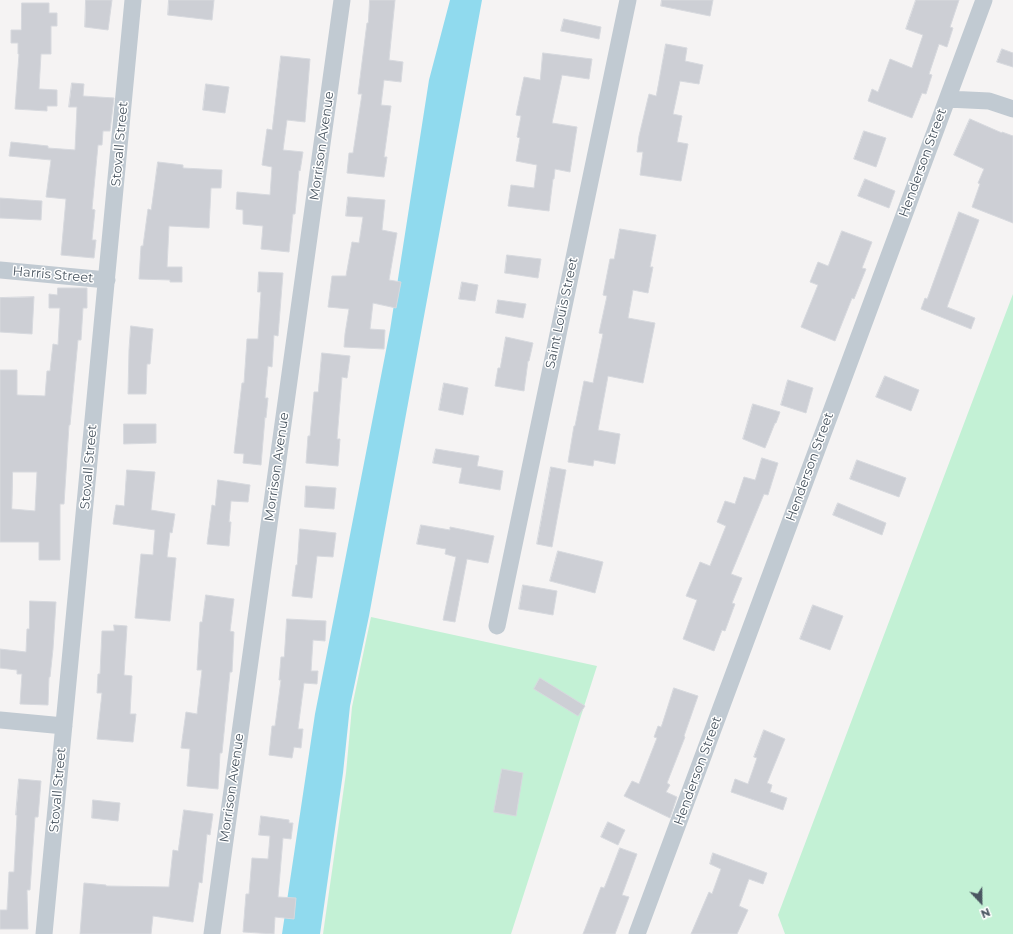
<!DOCTYPE html>
<html>
<head>
<meta charset="utf-8">
<style>
  body { margin:0 }
  #map { position:relative; width:1013px; height:934px; overflow:hidden; background:#f5f3f3; font-family:Montserrat,sans-serif }
  canvas { display:block }
  .north { position:absolute; left:961px; top:882px; width:40px; height:40px; -webkit-text-stroke:3px #fff; paint-order:stroke; rotate:158deg; font-size:11px; font-weight:700; line-height:16px; text-align:center; color:#4a5661 }
  .north::after { content:''; display:block; margin:auto; width:14px; height:18px; background:#4a5661; clip-path:polygon(50% 0,100% 100%,50% 72%,0 100%) }
</style>
</head>
<body>
<div id="map">
<canvas width="1013" height="934"></canvas>
<div class="north">N</div>
</div>
<script>
const ctx = document.querySelector('canvas').getContext('2d');
ctx.lineJoin = 'round';
function fillPath(path, color) {
  ctx.fillStyle = color;
  ctx.fill(path, 'evenodd');
}
function stroke(path, color, width, dash) {
  ctx.strokeStyle = color;
  ctx.lineWidth = width;
  ctx.lineCap = dash ? 'butt' : 'round';
  ctx.setLineDash(dash || []);
  ctx.stroke(path);
}
function write(font, color, halo, rows, align = 'center') {
  ctx.font = font + ' Montserrat,sans-serif';
  ctx.lineWidth = 3;
  ctx.setLineDash([]);
  ctx.textBaseline = 'middle';
  ctx.strokeStyle = halo;
  ctx.fillStyle = color;
  for (const [text, x, y, turn = 0] of rows) {
    ctx.save();
    ctx.translate(x, y);
    ctx.rotate((+turn || 0) * Math.PI / 180);
    ctx.textAlign = isNaN(turn) ? turn : align;
    if (halo) ctx.strokeText(text, 0, 0);
    ctx.fillText(text, 0, 0);
    ctx.restore();
  }
}
fillPath(new Path2D(`
  M1013 294V934H785L778 915Z
  M371 617 597 666 511 934H323L346 773 352 707Z`), '#c3f1d5');
fillPath(new Path2D(`
  M450 0H482L369 616 350 706 343 773 320 934H282L315 714 390 330 429 80Z`), '#90daee');
const building = new Path2D(`
  M86 0H112L108 30 85 27Z
  M169 0H214L212 20 168 15Z
  M370 0H395L389 60 403 62 401 82 384 80 381 105 391 106 384 157H387L384 177 347 173 349 153H353L362 94H358L367 23H368Z
  M662 0H713L710 16 661 6Z
  M916 0H959L950 27 953 28 947 47 939 44 929 74 932 75 926 94 922 93 912 118 868 101 872 89 878 92 890 59 912 68 923 35 906 29Z
  M22 3H49V13H57V26H51V54H41L39 89 57 90V106H47V111L15 109 19 54H18V43H11V30H21Z
  M564 19 601 27 599 39 561 31Z
  M666 44 687 48 685 61 703 65 699 84 680 81 673 114 682 116 677 142 688 144 681 181 640 175 643 152H637L639 136 649 94 656 96Z
  M1002 49 1013 53V67L997 62Z
  M543 53 592 59 589 79 562 75 552 123 577 127 570 172 555 169 554 179H553L549 211 508 206 511 185 534 188 537 165 516 161 520 138 517 137 521 116 516 115 524 77 540 80Z
  M281 56 310 59 305 122 287 120 283 150 303 152 300 171 299 170 295 214H293L289 252 261 249 263 226 243 224V210L236 209 237 192 270 195 272 167 262 165 267 129 272 130Z
  M72 83 84 84 83 96 114 98 110 131H103L102 145H98L92 209 95 210 92 240H96L94 258 61 255 66 199 46 197 51 160 9 156 11 142 48 146V148L75 150 77 107H69Z
  M206 84 229 87 225 113 203 110Z
  M970 119 1002 133V132L1013 136V223L972 207 980 184 978 183 984 169 954 155Z
  M864 131 886 138 876 167 854 159Z
  M158 162 183 165V168L222 170 221 188H211L209 228 169 226 167 267H182V282H170V280L139 279 141 246H143L148 209 151 210Z
  M865 179 895 191 889 208 858 196Z
  M348 197 385 200 382 230 397 233 389 280 401 282 396 308 373 303 370 329 385 330 384 349 344 347 345 334 349 309 328 307 332 276H346L352 242 359 243 363 217 346 216Z
  M0 198 42 201 41 220 0 218Z
  M959 212 979 220 947 307 975 318 971 329 921 309 925 298 927 299Z
  M620 229 656 235 650 267H653L648 293 633 290 628 318 655 323 643 383 608 376 598 430 620 434 615 464 594 460 593 466 568 462 574 426H575L584 381 593 383 603 334 599 333 607 296 603 295 610 259H614Z
  M842 231 872 242 862 268 866 269 854 299 852 298 835 341 801 327 818 285 810 282 818 262 828 266Z
  M507 255 541 259 538 278 505 273Z
  M259 272 283 273 278 336 274 335 272 367 268 366 265 398H268L266 418 265 417 261 465 243 463 244 454 234 453 242 383H244L247 339H258L261 292H258Z
  M462 282 478 285 475 301 459 299Z
  M58 288H87V308H83L81 340H78L70 425H69L64 504H60V560H39V542H0V370H17V395L45 396 47 371H50L53 344 58 345 60 308H49V294L57 295ZM13 472H37L35 511 12 509Z
  M34 297 32 334 0 332V298Z
  M498 300 526 304 523 318 496 313Z
  M131 326 153 329 150 364H147L146 394H128L129 350Z
  M506 337 533 343 529 361H528L524 391 495 386 498 368H500Z
  M322 353 350 356 347 378 342 377 337 439H340L338 466 306 463 308 436H310L314 392H318Z
  M885 376 919 390 911 411 876 397Z
  M788 380 813 388 806 413 781 405Z
  M444 383 468 388 463 415 439 410Z
  M753 404 780 412 776 423H775L765 448 743 439Z
  M124 424H156V443L124 444Z
  M436 449 479 456 477 466 503 471 500 490 459 483 462 468 433 463Z
  M762 458 778 463 768 495 764 494 731 574 742 578 732 603 735 604 725 631 722 630 714 651 683 639 697 600 686 596 700 562 710 566 726 526 717 522 725 501 735 504 744 477 755 480Z
  M857 460 906 478 899 497 850 479Z
  M551 467 566 470 552 547 537 544Z
  M127 470 155 472 151 510 175 514 172 533 170 532 167 557 176 558 170 621 135 618 141 554 153 555 155 530 113 524 116 505 124 506Z
  M218 480 250 485 248 502 231 501 229 522H231L229 546 207 544 212 505 215 506Z
  M306 486 336 488 334 509 305 507Z
  M838 503 886 523 882 535 833 515Z
  M421 525 450 530V527L494 536 488 563 467 559 455 622 443 620 456 557 445 554 446 549 417 544Z
  M300 529 336 533 333 557 317 556 312 598 292 596 296 565H297Z
  M558 551 603 562 595 593 550 581Z
  M523 585 557 591 553 615 519 609Z
  M206 595 234 599 230 631 234 632 232 672H230L222 753H220L218 789 187 786 190 749 181 748 186 712 197 714 202 670H197L200 622H202Z
  M30 601 56 602 53 649 50 677H49L48 705 20 704 22 674H17V670L0 668V649L26 652 27 629H29Z
  M813 605 843 616 830 650 800 639Z
  M287 619 326 621 325 641 313 640 311 671H318L317 684 304 683 298 729H303L301 748 294 747 292 758 269 755 272 726H275L281 680H279L281 657H284Z
  M114 625 127 626 124 675 132 676 130 714H136L133 742 97 739 102 693H97L98 674H100L102 631H114Z
  M540 678 585 706 578 716 534 689Z
  M674 688 698 696 684 736 685 737 667 783 670 785 666 792 677 797 670 818 624 796 632 781 639 784 657 738 654 737 658 726 661 727Z
  M764 730 785 739 767 783 772 785 770 792 787 798 783 810 731 792 735 779 748 784 757 758 754 757Z
  M502 769 523 773 516 816 494 812Z
  M19 779 41 781 38 817H35L30 890H27L28 929H0V910H7L9 872H14L17 815H16Z
  M93 800 120 803 118 821 92 818Z
  M184 810 213 814 210 835 207 834 202 883 199 882 193 922 153 916 151 934H80L84 883 106 885V886L169 887 173 850 178 851Z
  M261 816 289 820V823H293L291 839 283 838 278 897 296 898 294 919 275 917 274 934 243 932 246 894H249L252 858 268 859 270 836 259 835Z
  M608 822 625 830 618 845 601 837Z
  M620 848 637 854 622 895 629 897 615 934H583L601 887 604 888Z
  M713 853 767 873 763 884 749 879 739 906 748 910 737 934H691L709 892 712 894 721 869 710 864Z`);
fillPath(building, '#cdcfd5');
stroke(building, '#d7d9de', 1);
stroke(new Path2D(`
  M947 99 989 101 1013 109
  M0 270 107 280
  M497 626 628 0
  M0 720 64 726
  M44 934 133 0
  M212 934 342 0
  M637 934 984 0`), '#c1cad2', 17);
write('13px', '#4a5661', '#fff', [
  ["Stovall Street",120,144,-85],
  ["Morrison Avenue",322,146,-82],
  ["Henderson Street",923,163,-70],
  ["Harris Street",53,275,5],
  ["Saint Louis Street",562,313,-78],
  ["Stovall Street",89,467,-85],
  ["Morrison Avenue",277,467,-82],
  ["Henderson Street",810,467,-70],
  ["Henderson Street",698,771,-70],
  ["Morrison Avenue",232,788,-82],
  ["Stovall Street",58,790,-85]
]);
</script>
</body>
</html>
